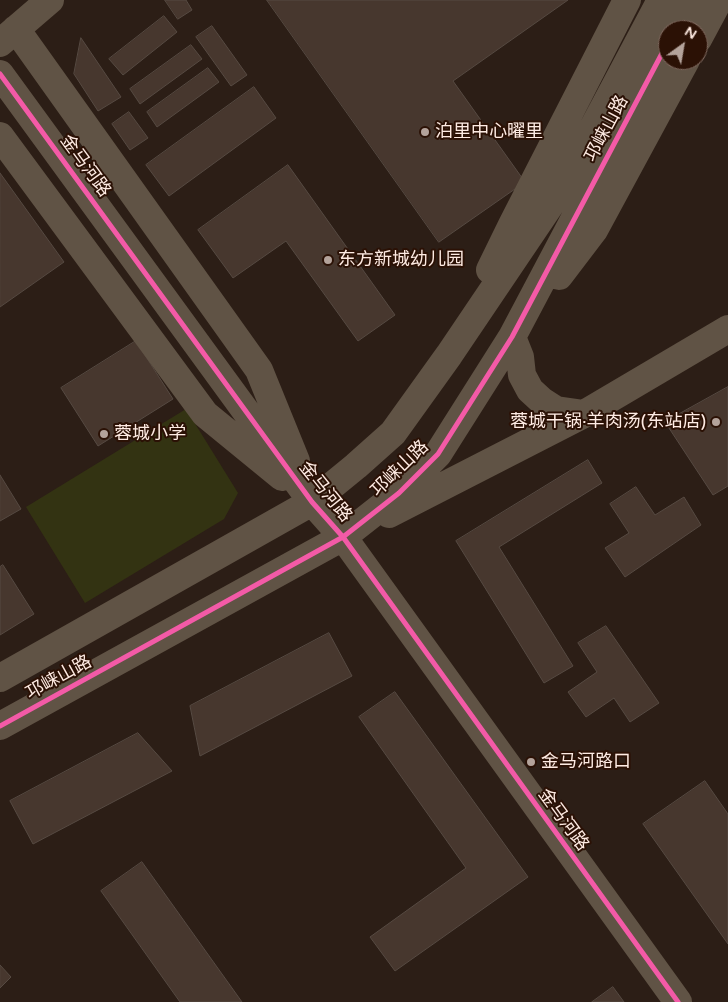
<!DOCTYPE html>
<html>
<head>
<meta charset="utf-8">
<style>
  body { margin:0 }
  #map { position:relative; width:728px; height:1002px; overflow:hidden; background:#2c1e16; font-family:"Varela Round",sans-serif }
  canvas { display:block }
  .north { position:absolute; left:658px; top:20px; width:50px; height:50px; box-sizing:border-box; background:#2b1105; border:1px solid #7f685e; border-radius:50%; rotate:32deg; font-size:14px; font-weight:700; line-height:20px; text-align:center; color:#feebe3 }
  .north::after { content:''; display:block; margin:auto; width:18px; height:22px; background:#b4a39b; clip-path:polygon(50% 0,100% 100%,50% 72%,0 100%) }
</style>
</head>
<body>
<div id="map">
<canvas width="728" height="1002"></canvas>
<div class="north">N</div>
</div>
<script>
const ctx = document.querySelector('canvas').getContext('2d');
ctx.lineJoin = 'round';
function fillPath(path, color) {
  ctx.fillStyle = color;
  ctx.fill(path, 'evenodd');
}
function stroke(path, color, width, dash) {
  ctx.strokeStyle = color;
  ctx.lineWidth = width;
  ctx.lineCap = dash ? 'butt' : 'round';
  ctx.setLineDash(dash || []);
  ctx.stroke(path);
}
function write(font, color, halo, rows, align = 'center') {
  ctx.font = font + ' "Varela Round","Noto Sans SC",sans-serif';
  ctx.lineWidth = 4;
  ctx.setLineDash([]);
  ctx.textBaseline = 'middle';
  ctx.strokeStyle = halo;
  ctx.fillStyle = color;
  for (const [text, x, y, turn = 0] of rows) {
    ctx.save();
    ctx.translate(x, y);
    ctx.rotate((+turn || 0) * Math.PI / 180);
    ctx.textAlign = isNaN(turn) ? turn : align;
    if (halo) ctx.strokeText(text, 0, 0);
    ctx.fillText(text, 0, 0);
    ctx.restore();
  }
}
fillPath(new Path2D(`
  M186 409 238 493 224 519 85 603 26 507Z`), '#333312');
const building = new Path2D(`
  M165 0H186L192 10 178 19Z
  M267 0H568L453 81 525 182 439 242Z
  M164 16 177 32 123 75 109 59Z
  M212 26 247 75 231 86 196 37Z
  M81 38 121 97 98 111 74 74Z
  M191 45 202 59 140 104 130 89Z
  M208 68 219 82 157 127 147 112Z
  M254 87 276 118 169 196 146 165Z
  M129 112 148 138 130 150 112 124Z
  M288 165 395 315 358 341 286 241 233 278 198 230Z
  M0 173 64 262 0 307Z
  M136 341 173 399 98 446 61 388Z
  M728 387V486L713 495 665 422Z
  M588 460 602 483 499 547 573 666 544 683 456 541Z
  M0 475 21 509 0 521Z
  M636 487 655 515 684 497 701 525 625 577 605 548 629 533 610 504Z
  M3 565 34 614 0 635V567Z
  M606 626 659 703 630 722 614 698 586 717 568 692 597 672 578 643Z
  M329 633 352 676 200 756 190 706Z
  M395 692 528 877 395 971 370 937 466 868 359 717Z
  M138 733 172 771 33 844 10 801Z
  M705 781 728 814V944L643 824Z
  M142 862 242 1002H180L101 891Z
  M0 965 11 977 0 988Z
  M613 987 624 1002H592Z`);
fillPath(building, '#47372e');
stroke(building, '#564a42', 1);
stroke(new Path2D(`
  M16 29 259 370 296 461
  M674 30 690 0
  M698 39 719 0
  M0 43 50 0
  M0 74 312 502 343 537 678 1002
  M0 136 205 414 282 477
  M490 270 512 225 627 0
  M559 276 594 230 686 60
  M512 337 520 357 522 375 530 390 542 401 556 410 584 414
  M389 514 584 414 728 329
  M0 678 312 502 356 466 393 433 449 355 559 192 661 0
  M0 726 343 537 399 493 438 454 512 337 668 42`), '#605345', 28);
stroke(new Path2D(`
  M0 74 312 502 343 537 678 1002
  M0 726 343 537 399 493 438 454 512 337 668 42`), '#f35aa7', 5);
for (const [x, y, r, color] of [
  [425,132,5,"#b4a39b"],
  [328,260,5,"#b4a39b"],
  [716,422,5,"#b4a39b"],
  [104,434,5,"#b4a39b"],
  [531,762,5,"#b4a39b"]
]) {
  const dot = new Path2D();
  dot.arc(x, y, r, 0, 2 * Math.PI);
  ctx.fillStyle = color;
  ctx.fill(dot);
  stroke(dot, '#2b1105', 2);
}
write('18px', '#feebe3', '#2b1105', [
  ["邛崃山路",607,129,-62],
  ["金马河路",85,166,54],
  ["邛崃山路",400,469,-44],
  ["金马河路",325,492,51],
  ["邛崃山路",59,678,-29],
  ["金马河路",563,820,54]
]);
write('18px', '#feebe3', '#2b1105', [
  ["泊里中心曜里",435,132],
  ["东方新城幼儿园",338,260],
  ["蓉城干锅·羊肉汤(东站店)",706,422,"right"],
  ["蓉城小学",114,434],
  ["金马河路口",541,762]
], 'left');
</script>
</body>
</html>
